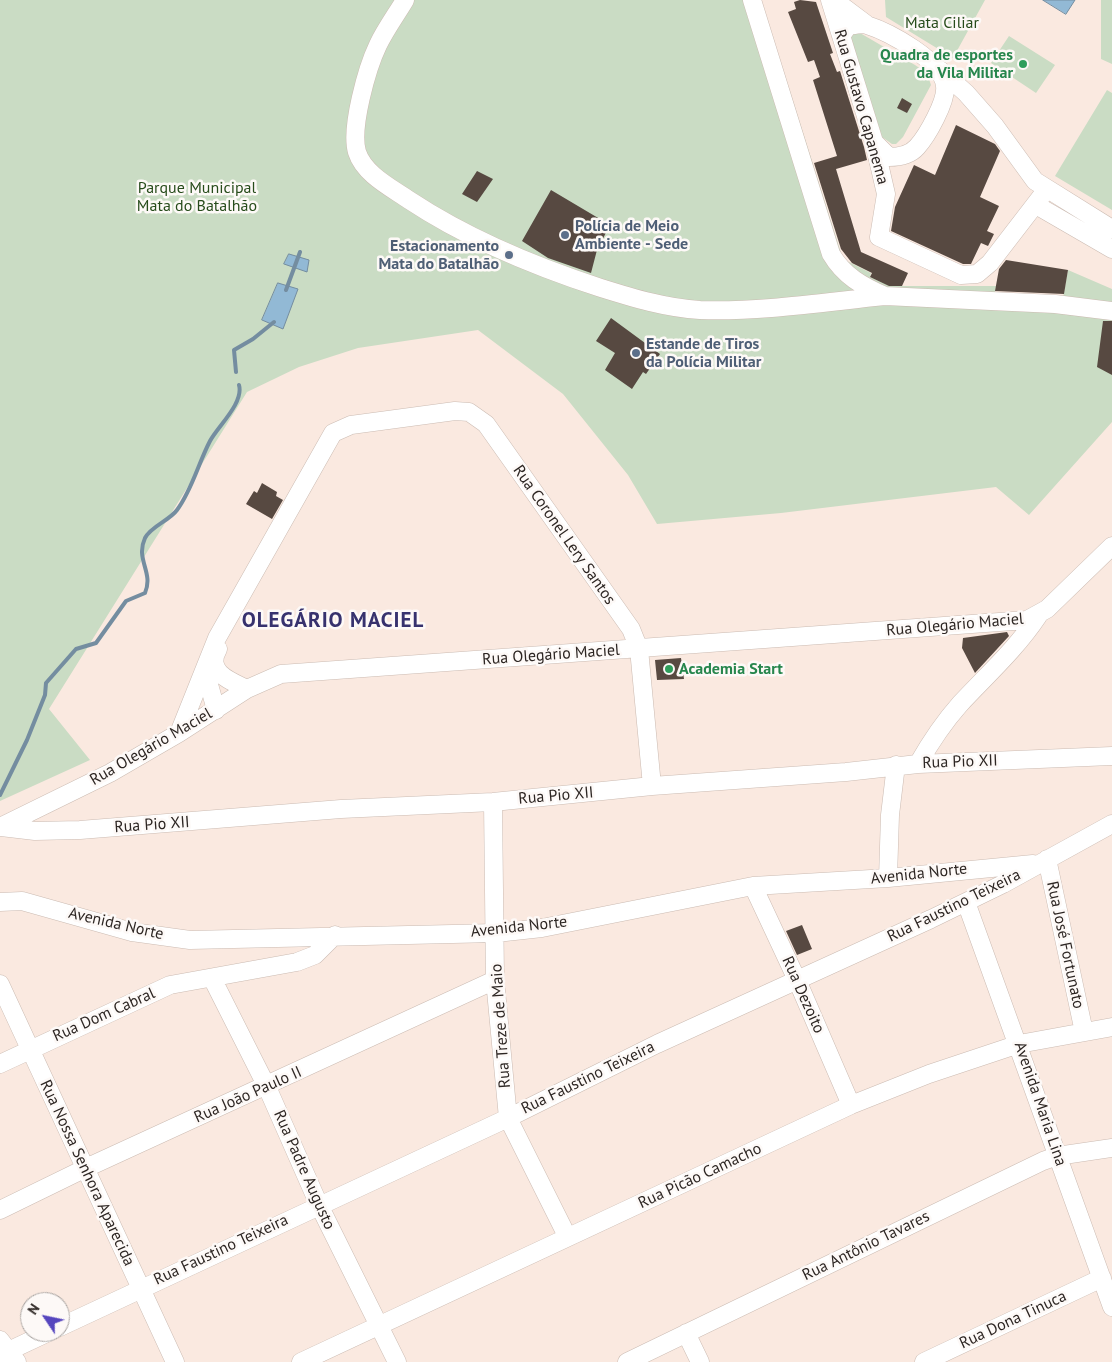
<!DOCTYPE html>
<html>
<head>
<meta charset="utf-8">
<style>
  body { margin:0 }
  #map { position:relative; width:1112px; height:1362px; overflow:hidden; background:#fae9e0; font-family:"PT Sans",sans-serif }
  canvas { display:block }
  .north { position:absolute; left:20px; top:1292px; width:50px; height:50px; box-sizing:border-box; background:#fdf9f7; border:1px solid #aaa5a2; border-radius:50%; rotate:304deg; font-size:14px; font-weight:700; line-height:20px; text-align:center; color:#2d2623 }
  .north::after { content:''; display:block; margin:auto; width:18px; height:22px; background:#5646be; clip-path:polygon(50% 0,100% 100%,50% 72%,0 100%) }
</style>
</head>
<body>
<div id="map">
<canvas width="1112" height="1362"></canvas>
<div class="north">N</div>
</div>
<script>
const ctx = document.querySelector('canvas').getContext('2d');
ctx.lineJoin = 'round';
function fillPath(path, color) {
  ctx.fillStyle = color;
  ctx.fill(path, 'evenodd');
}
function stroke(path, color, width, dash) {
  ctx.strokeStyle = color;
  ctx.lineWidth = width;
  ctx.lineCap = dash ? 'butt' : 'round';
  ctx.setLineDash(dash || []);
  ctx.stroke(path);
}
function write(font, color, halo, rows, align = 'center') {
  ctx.font = font + ' "PT Sans",sans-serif';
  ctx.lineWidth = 5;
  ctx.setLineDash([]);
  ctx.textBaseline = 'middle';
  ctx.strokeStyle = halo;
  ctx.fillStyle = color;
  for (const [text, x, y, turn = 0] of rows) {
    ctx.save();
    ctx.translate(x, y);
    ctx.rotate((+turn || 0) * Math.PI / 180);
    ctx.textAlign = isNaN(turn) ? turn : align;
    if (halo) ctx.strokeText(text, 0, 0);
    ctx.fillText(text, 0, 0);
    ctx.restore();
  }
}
fillPath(new Path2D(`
  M0 0H761L843 259 871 273 870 277 890 286H996L995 293 1062 303 1068 270 1112 289V422L1029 515 996 487 781 513 657 524 628 475 563 394 478 330 358 348 299 367 247 392 49 709 90 760 0 801Z
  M885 0H985L953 58 886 17Z
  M1101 0H1112V64L1101 59Z
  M852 32 860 33 915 65C925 71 928 75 931 85L903 137 896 144H892L882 137 850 36Z
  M1009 36 1055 65 1036 93 991 63Z
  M1107 90 1112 93V210L1055 176Z`), '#cadcc4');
const water = new Path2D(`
  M1043 0H1075L1066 14Z
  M289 254 309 260 307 272 284 264Z
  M278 283 298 289 283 329 262 320Z`);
fillPath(water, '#92b9d5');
stroke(water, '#748da0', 1);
stroke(new Path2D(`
  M286 290 300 252
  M236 372 234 350 253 339 274 322
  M0 795 27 740 45 695 46 683 76 649 96 643 126 601 145 593C154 572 135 560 145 538 151 526 169 521 177 510 192 490 198 464 210 441 218 426 244 403 239 385`), '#748da0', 4);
fillPath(new Path2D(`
  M800 0 816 2 833 53 830 54 837 72 840 71 864 147 867 160 836 169 861 252 908 273 902 286H889L870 277 872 273 852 263 841 249 814 163 837 156 813 80 820 77 814 60 808 62 788 12 796 9 794 2Z
  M902 98 912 104 907 113 897 108Z
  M956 125 995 144 1000 151 980 197 999 206 987 231 994 234 988 246 981 243 971 264H963L891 231 895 207 914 165 935 175Z
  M477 171 493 179 477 202 462 194Z
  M551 190 610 225 597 250 591 273 548 258 522 241Z
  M1006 260 1068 270 1064 294 995 291 999 269Z
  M611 318 660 354 646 374 643 372 632 389 605 370 615 353 596 341Z
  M1103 321H1112V375L1097 367Z
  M262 483 277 492 276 496 283 500 272 519 246 504 254 491 257 493Z
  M1007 632 1009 636 975 673 962 648 963 638Z
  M681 658 684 679 657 680 655 660Z
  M802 925 812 949 797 955 786 931Z`), '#574941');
const minor = new Path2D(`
  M405 0C396 15 385 30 378 45 367 68 350 128 357 152 364 174 390 187 409 200 468 239 533 266 601 288 633 298 666 308 700 310 762 312 825 302 885 296
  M752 0 831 254C844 276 862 286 885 296L1055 304 1112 311
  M830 0 874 142 886 194 879 237 961 275 977 274 990 263 1047 189
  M834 0 866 24
  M841 36 848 26C854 25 862 23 867 25 889 32 943 61 945 86 947 101 927 136 917 147 910 155 899 157 889 157L874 142
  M940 70 966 93 995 126 1035 181 1112 229
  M1036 205 1112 249
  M218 649C205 672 230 681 247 689
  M207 665 208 681 216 710
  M179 733 217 638 333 433 351 425 455 411 469 412 486 424 631 629 639 649 652 786
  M918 764C930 743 944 722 960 704 987 675 1016 649 1038 616
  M493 802 495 980 508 1118 567 1236
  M0 827 110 773 179 733 247 689 281 674 1027 620 1047 609 1112 546
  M0 827 35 831 80 830 341 809 493 802 652 786 846 772 918 764 1112 756
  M1047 859 1084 1032
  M888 878 890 815 896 765
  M753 886 797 980 851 1105
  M0 902 22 901 132 932 190 940 496 933 542 928 753 886 888 878 1033 864
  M966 902 1112 1307
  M212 978 267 1087 319 1205 397 1362
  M0 984 175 1362
  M0 1064 170 985 297 962 315 955 335 935
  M0 1210 86 1168 495 980
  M60 1327 508 1118 657 1044 931 919 1003 884 1112 824
  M686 1333 700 1362
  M0 1340 17 1362
  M0 1355 49 1332
  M301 1362 851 1105 929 1074 1019 1044 1112 1027
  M627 1362 1043 1161 1057 1156 1112 1148
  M924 1362 1102 1278`);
stroke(minor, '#cbbbb2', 19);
stroke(minor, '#fff', 18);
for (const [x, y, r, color] of [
  [1023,64,5,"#2e9e5b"],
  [565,235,5,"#5c6f8a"],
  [509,255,5,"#5c6f8a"],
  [636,353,5,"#5c6f8a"],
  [669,669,5,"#2e9e5b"]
]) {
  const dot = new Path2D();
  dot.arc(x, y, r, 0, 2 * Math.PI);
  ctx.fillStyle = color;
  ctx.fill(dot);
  stroke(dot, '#fdf9f7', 2);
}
write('16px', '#274c1b', '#fdf9f7', [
  ["Mata Ciliar",942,23],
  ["Parque Municipal",197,188],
  ["Mata do Batalhão",197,206]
]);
write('bold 16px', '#27864d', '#fdf9f7', [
  ["Quadra de esportes",1013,55],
  ["da Vila Militar",1013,73],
  ["Academia Start",679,669,"left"]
], 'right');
write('16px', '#2d2623', '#fdf9f7', [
  ["Rua Gustavo Capanema",861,107,74],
  ["Rua Coronel Lery Santos",564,535,55],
  ["Rua Olegário Maciel",955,625,-5],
  ["Rua Olegário Maciel",551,655,-4],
  ["Rua Olegário Maciel",151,747,-30],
  ["Rua Pio XII",960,762,-2],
  ["Rua Pio XII",556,796,-5],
  ["Rua Pio XII",152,825,-4],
  ["Avenida Norte",919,874,-6],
  ["Rua Faustino Teixeira",954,906,-26],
  ["Avenida Norte",116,924,13],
  ["Avenida Norte",519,927,-6],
  ["Rua José Fortunato",1065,945,78],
  ["Rua Dezoito",803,995,66],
  ["Rua Dom Cabral",104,1015,-24],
  ["Rua Treze de Maio",501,1026,-94],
  ["Rua Faustino Teixeira",588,1078,-26],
  ["Rua João Paulo II",248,1095,-24],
  ["Avenida Maria Lina",1040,1104,71],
  ["Rua Padre Augusto",304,1170,66],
  ["Rua Nossa Senhora Aparecida",87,1173,65],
  ["Rua Picão Camacho",700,1176,-25],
  ["Rua Antônio Tavares",866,1246,-26],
  ["Rua Faustino Teixeira",221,1250,-25],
  ["Rua Dona Tinuca",1013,1320,-25]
]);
write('bold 16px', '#4e5e75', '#fdf9f7', [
  ["Polícia de Meio",575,226],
  ["Ambiente - Sede",575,244],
  ["Estacionamento",499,246,"right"],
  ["Mata do Batalhão",499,264,"right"],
  ["Estande de Tiros",646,344],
  ["da Polícia Militar",646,362]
], 'left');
ctx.letterSpacing = '1px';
write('bold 21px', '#37326e', '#fdf9f7', [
  ["OLEGÁRIO MACIEL",333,621]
]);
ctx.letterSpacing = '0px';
</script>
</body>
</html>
